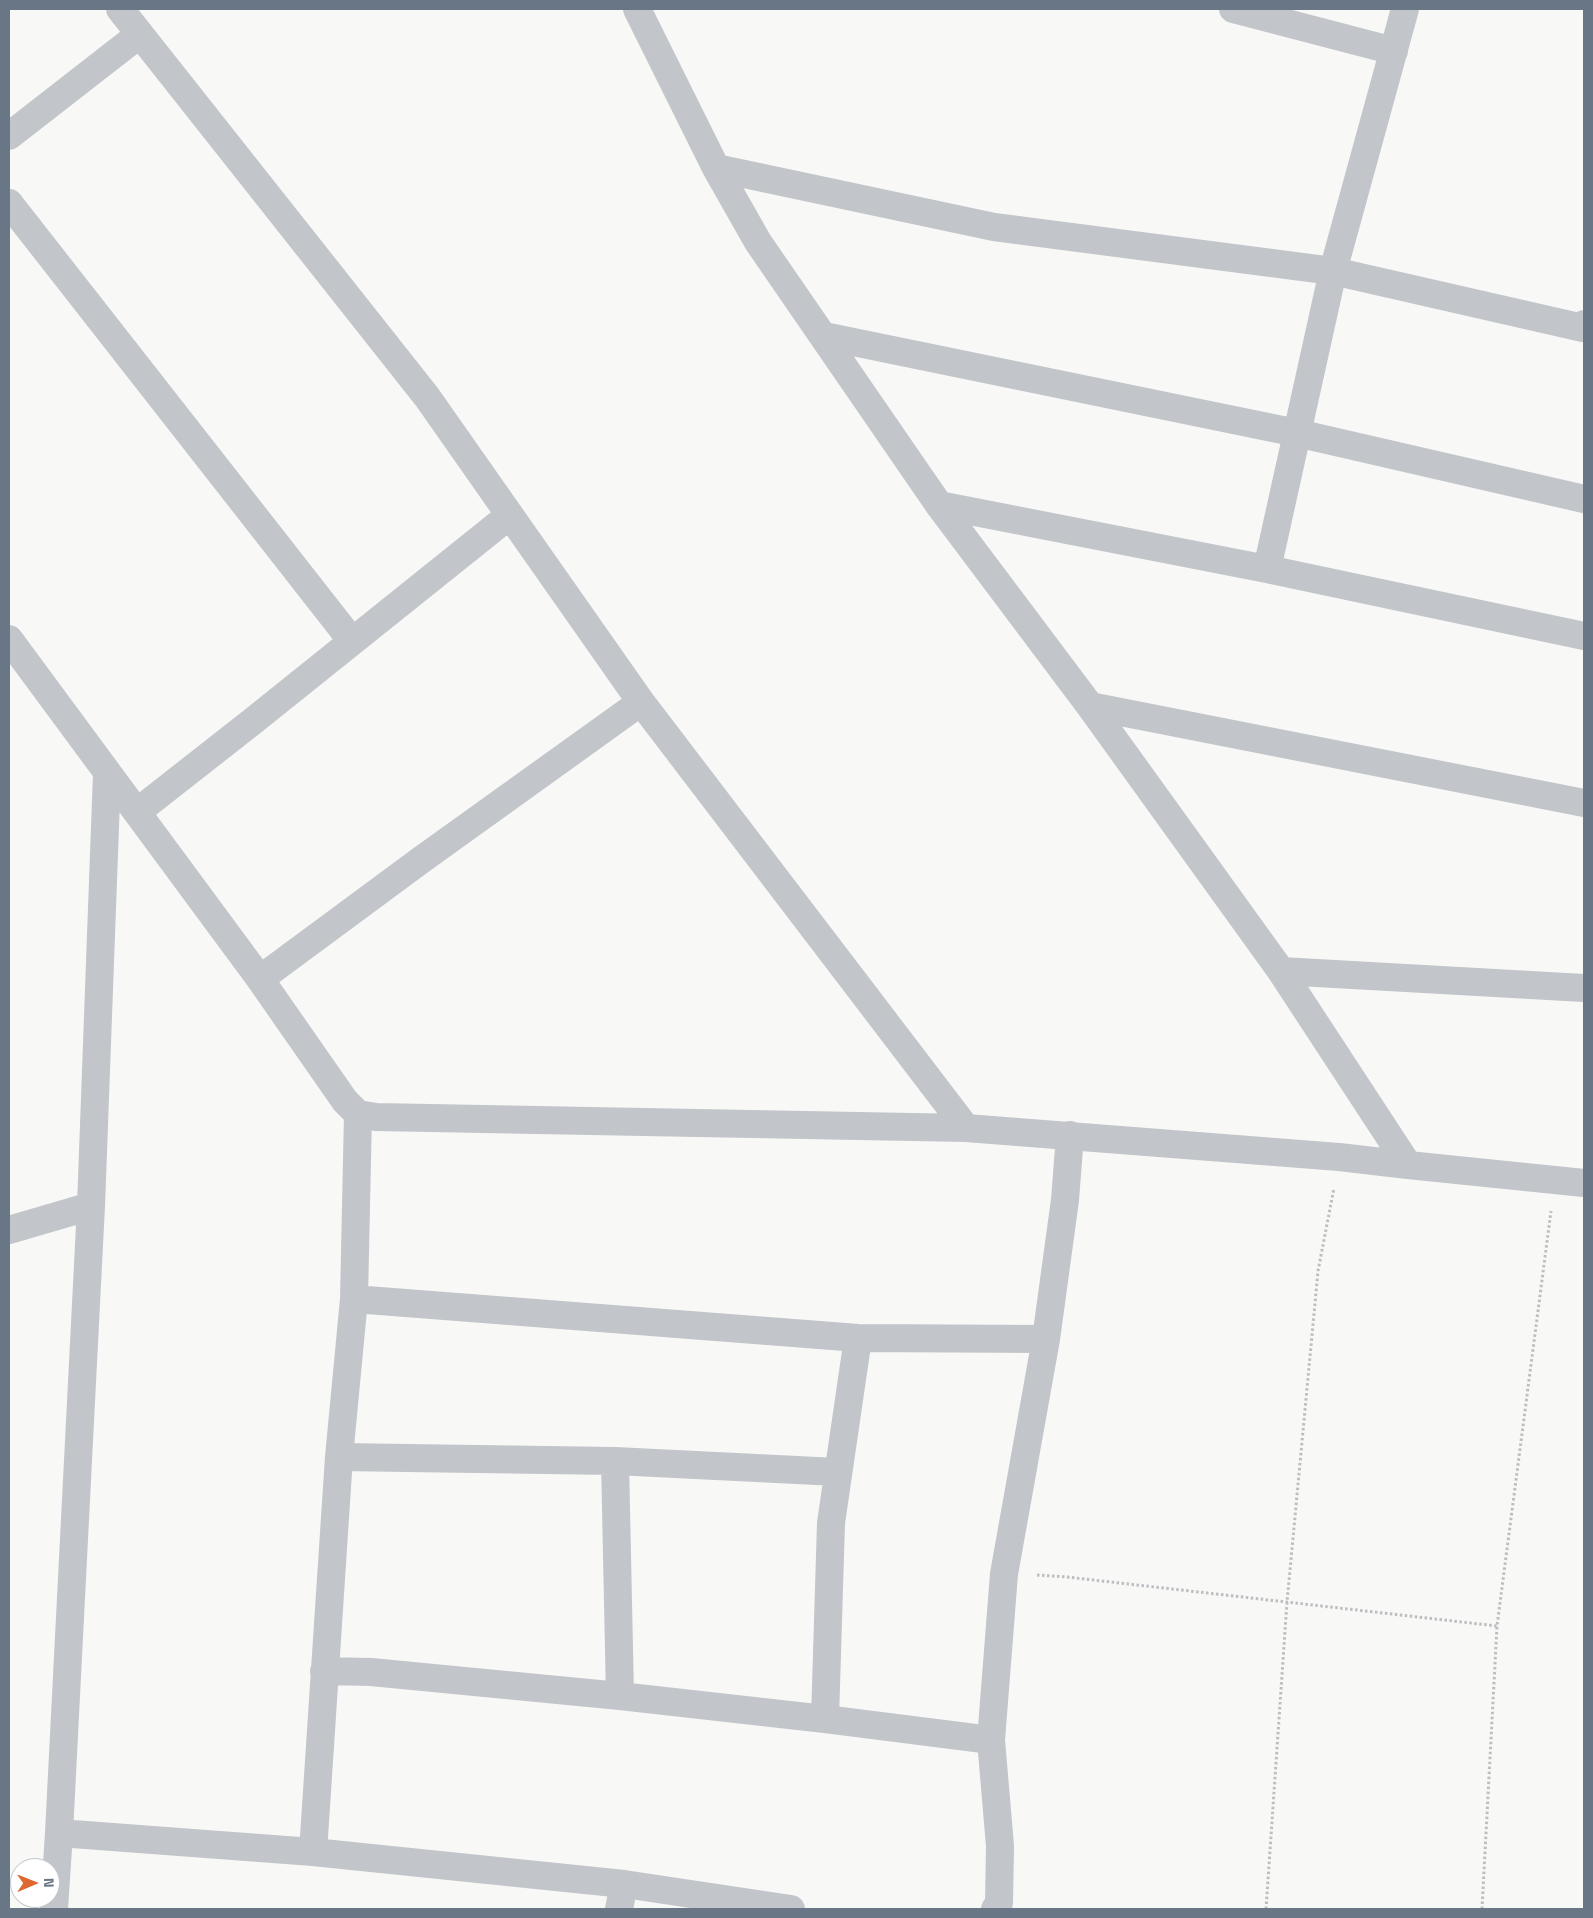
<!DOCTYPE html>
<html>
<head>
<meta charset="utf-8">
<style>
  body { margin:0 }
  #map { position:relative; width:1593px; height:1918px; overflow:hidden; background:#f8f8f6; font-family:"Titillium Web",sans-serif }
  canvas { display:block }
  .frame { position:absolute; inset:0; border:10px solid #697686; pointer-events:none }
  .north { position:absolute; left:10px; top:1858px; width:50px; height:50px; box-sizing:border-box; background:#fff; border:1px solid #c3c8cf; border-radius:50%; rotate:89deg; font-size:14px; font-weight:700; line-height:20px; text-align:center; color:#697686 }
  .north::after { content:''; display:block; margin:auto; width:18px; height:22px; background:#dd6832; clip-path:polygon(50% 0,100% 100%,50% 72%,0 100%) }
</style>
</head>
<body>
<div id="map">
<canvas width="1593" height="1918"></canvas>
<div class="frame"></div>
<div class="north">N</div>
</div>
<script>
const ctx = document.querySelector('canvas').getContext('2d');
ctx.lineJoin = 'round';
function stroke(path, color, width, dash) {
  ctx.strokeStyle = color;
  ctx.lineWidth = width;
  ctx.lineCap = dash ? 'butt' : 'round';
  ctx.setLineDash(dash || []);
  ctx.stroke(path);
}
stroke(new Path2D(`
  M1037 1575 1067 1577 1497 1626
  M1266 1909 1287 1602 1318 1271 1334 1188
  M1482 1909 1497 1626 1551 1211`), '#bcbec1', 3, [2.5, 2.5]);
stroke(new Path2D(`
  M120 9 427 397 641 702 966 1128
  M637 9 716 168 758 242 939 505 1090 706 1281 971 1408 1165 1584 1183
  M1233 9 1394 51
  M9 136 140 34
  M716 168 994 227 1333 271 1583 328 1584 324
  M9 203 352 641
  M824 336 1297 433 1584 499
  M939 505 1267 569 1333 271 1405 9
  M1267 569 1584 636
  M9 639 260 979 345 1101 358 1114 376 1117 966 1128 1339 1157 1408 1165
  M1090 706 1584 803
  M137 812 253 721 510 515
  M1281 971 1584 988
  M260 979 421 860 641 702
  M358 1114 354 1299 858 1338 1046 1339 1004 1574 991 1740 1000 1846 999 1903 995 1909
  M9 1230 91 1206
  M1046 1339 1065 1200 1070 1135
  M339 1457 615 1461 620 1696 825 1719 991 1740
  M615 1461 837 1472
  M324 1671 371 1672 620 1696
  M825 1719 831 1523 858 1338
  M59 1833 313 1852 624 1884 791 1909
  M313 1852 339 1457 354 1299
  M54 1909 59 1833 91 1206 107 773
  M619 1909 624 1884`), '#c2c5c9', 28);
</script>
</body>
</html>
